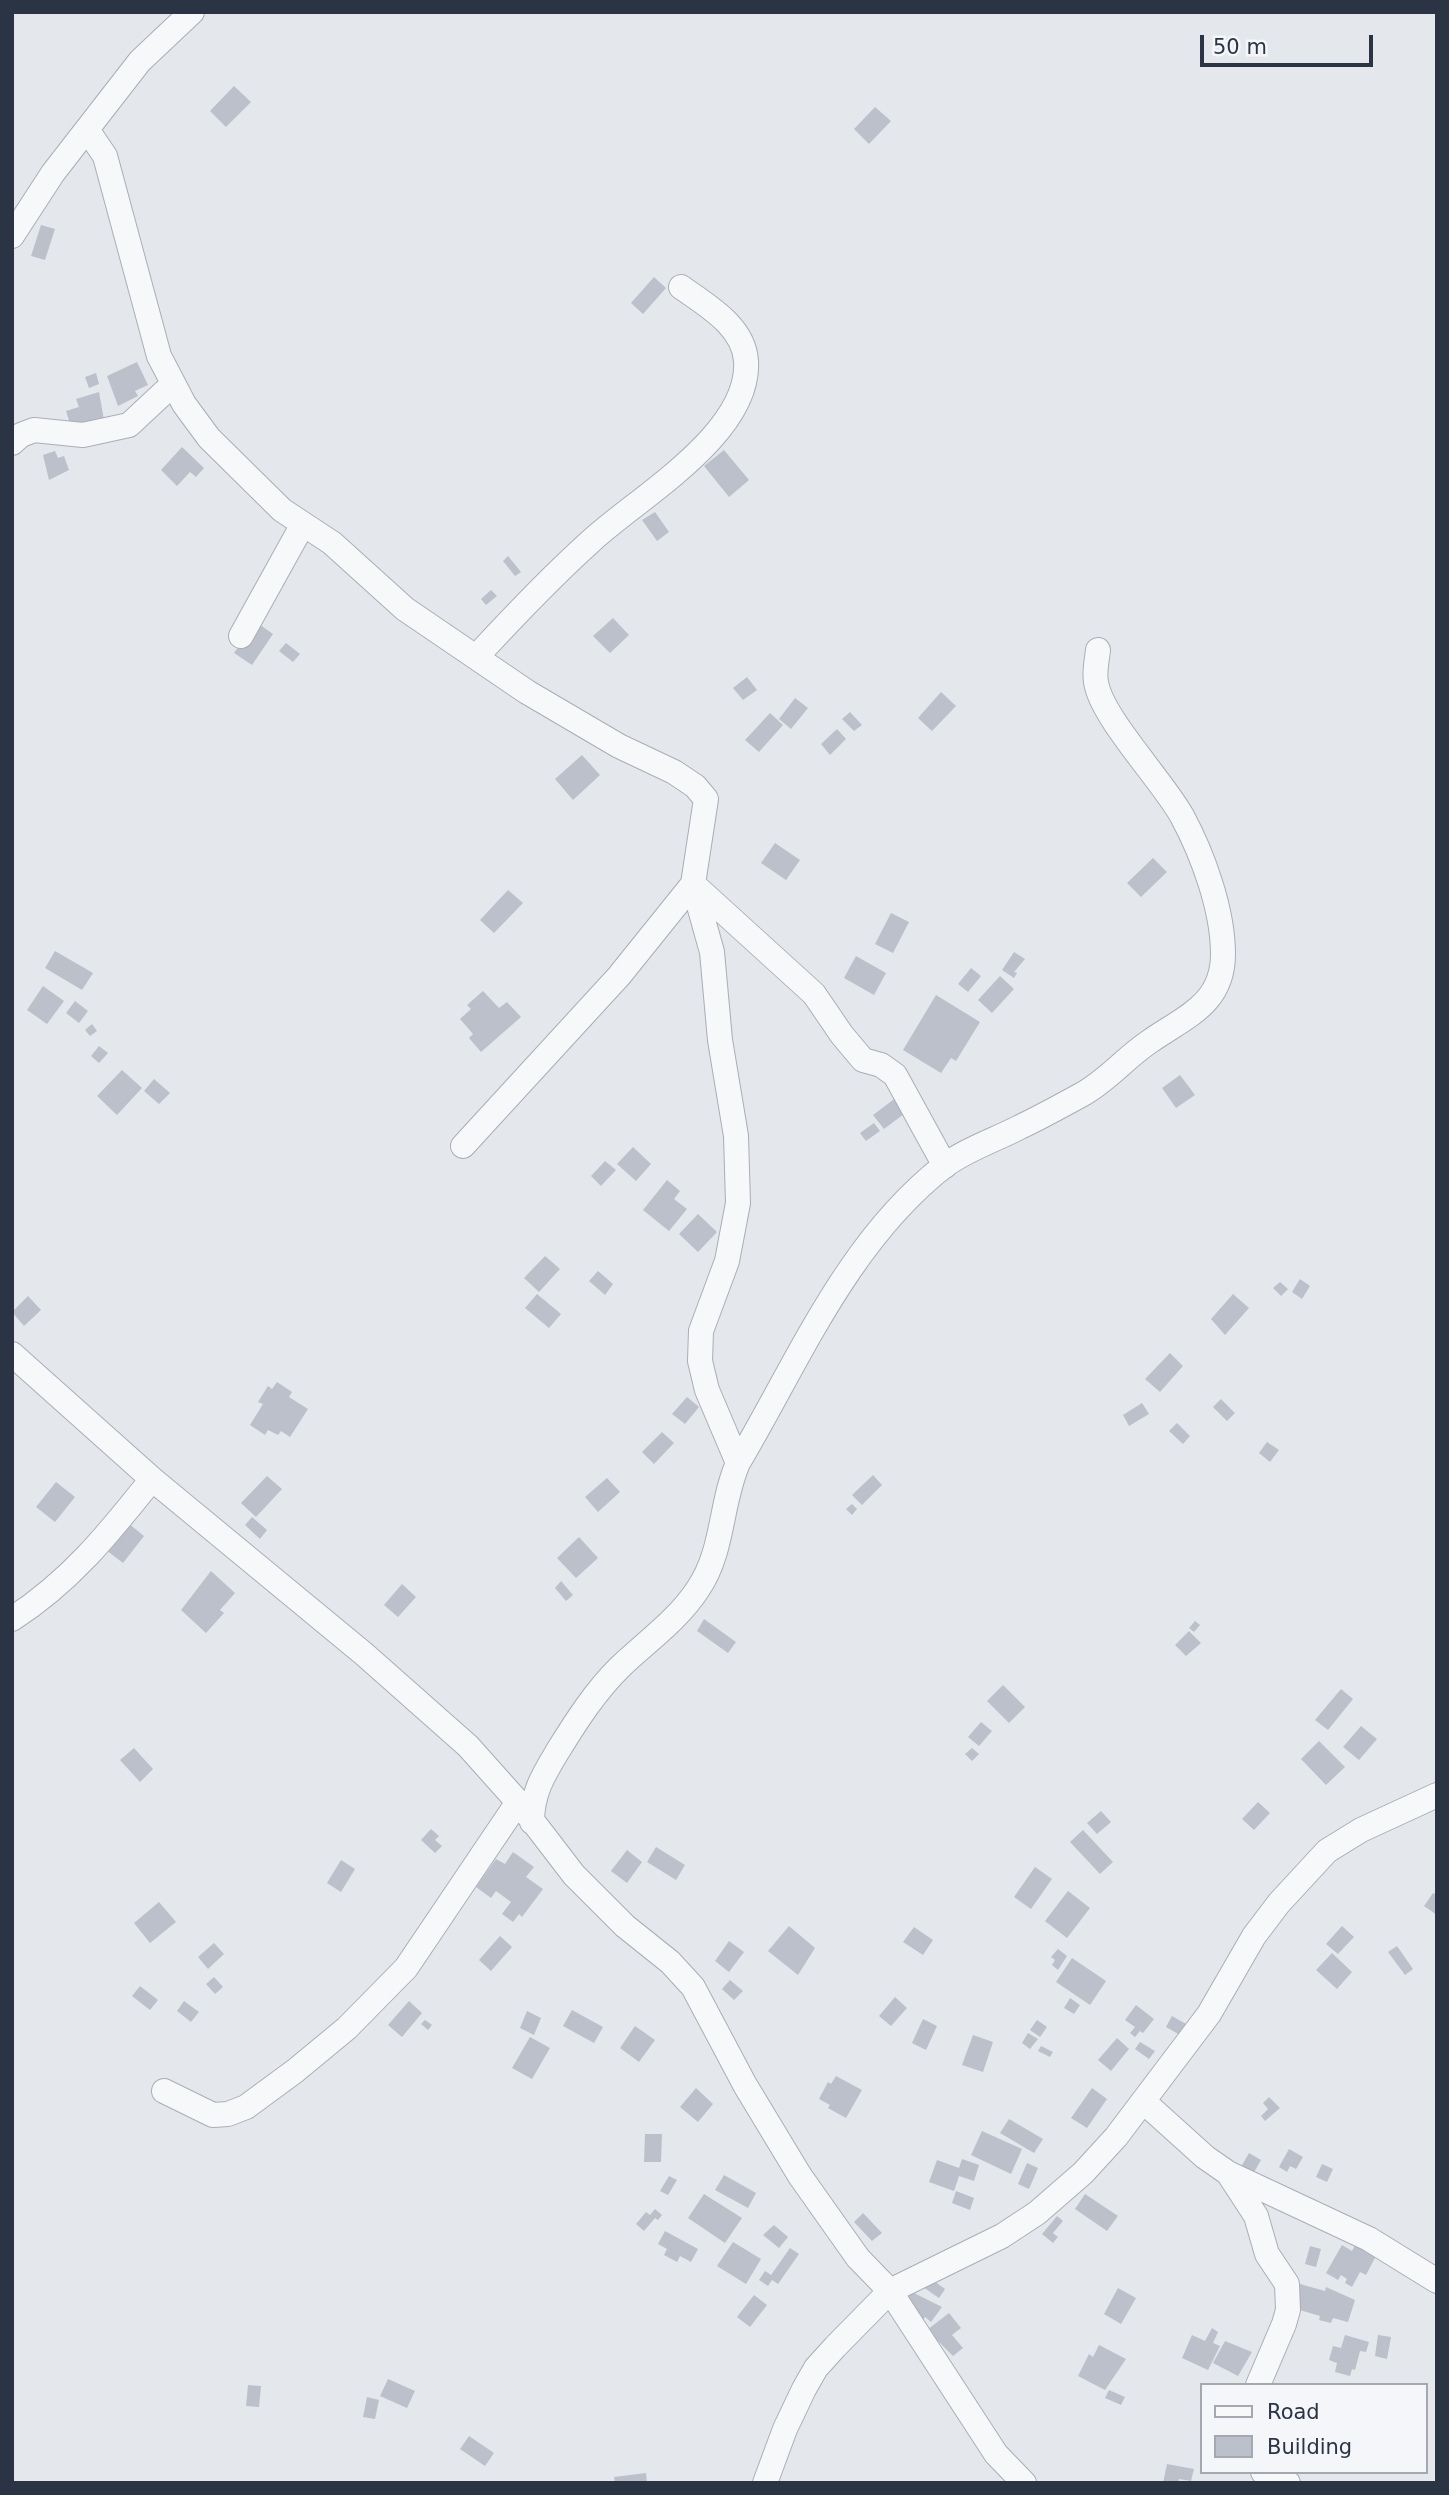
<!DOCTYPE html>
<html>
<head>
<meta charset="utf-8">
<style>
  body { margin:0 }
  #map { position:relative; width:1449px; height:2495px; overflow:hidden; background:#e4e7ec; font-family:"DejaVu Sans",sans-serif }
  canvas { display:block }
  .frame { position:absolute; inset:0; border:14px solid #2b3445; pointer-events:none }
  .legend { position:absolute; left:1200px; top:2383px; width:228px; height:91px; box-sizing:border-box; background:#f4f6f9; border:2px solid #a4a8b1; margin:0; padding:9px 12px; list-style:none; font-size:21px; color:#2b3445 }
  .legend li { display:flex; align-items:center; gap:14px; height:35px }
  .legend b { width:35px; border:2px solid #a4a8b1 }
  .scale { position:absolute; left:1200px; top:35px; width:173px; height:32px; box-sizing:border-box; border:4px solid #2b3445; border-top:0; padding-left:9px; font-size:21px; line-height:24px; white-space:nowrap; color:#2b3445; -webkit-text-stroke:5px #f4f6f9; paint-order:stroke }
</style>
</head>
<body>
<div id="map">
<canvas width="1449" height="2495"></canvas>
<div class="frame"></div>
<ul class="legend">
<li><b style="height:9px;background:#f7f8fa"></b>Road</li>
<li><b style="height:19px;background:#bbc0ca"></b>Building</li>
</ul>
<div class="scale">50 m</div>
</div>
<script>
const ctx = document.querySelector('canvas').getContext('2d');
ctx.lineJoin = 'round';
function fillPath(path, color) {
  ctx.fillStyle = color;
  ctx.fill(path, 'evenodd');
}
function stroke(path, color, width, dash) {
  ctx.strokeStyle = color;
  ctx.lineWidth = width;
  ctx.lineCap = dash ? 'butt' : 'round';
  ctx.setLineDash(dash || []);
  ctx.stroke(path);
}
fillPath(new Path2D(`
  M234 86 251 102 226 127 210 111Z
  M875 107 891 121 869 144 854 129Z
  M41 225 55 229 45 260 31 256Z
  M654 277 666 288 643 314 631 303Z
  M137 362 148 385 135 391 138 396 118 406 107 376Z
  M96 373 99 384 89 388 85 377Z
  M99 392 104 420 72 430 66 411 79 407 76 399Z
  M182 447 204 468 196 477 190 472 177 486 161 470Z
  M724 450 749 480 729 497 704 466Z
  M55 451 58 458 64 456 69 470 49 480 43 455Z
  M655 512 669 532 657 541 642 520Z
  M508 556 521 572 515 576 503 561Z
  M491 590 497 596 486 605 481 599Z
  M613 618 629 635 610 653 593 636Z
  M256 622 273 634 252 665 234 653Z
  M286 643 300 654 293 662 279 651Z
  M747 677 757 690 743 700 733 688Z
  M941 692 956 706 932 731 918 718Z
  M795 698 808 708 791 729 779 719Z
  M850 712 862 725 854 731 842 719Z
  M770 713 783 725 759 752 745 740Z
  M837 729 846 739 830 755 821 744Z
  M582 755 600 775 573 800 555 779Z
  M775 843 800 860 786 880 761 863Z
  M1153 858 1167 872 1141 897 1127 883Z
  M508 890 523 903 494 933 480 920Z
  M891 913 909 922 893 953 875 944Z
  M55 951 93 973 82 990 45 968Z
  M1014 952 1025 959 1014 972 1017 973 1014 978 1002 970Z
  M856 956 886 973 874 995 844 978Z
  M971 968 981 976 968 992 958 984Z
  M1000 976 1014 989 992 1013 978 1000Z
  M43 986 64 1001 47 1024 27 1010Z
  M483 991 499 1008 507 1002 521 1017 481 1052 469 1038 473 1034 460 1019 471 1009 467 1005Z
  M936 995 980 1022 956 1061 951 1058 941 1073 903 1050Z
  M75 1001 88 1011 79 1023 66 1013Z
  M92 1024 97 1031 90 1036 85 1030Z
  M99 1046 108 1053 99 1063 91 1056Z
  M122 1070 142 1088 117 1115 97 1096Z
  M1180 1075 1195 1095 1176 1108 1162 1088Z
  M154 1079 170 1093 159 1104 144 1091Z
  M897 1097 908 1111 884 1129 873 1115Z
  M874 1123 880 1131 866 1141 860 1133Z
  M633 1147 651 1164 636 1181 617 1164Z
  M605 1161 616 1170 601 1186 591 1176Z
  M667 1180 680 1191 674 1199 687 1209 669 1231 643 1210Z
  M698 1214 717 1232 698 1252 679 1234Z
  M545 1256 560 1269 539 1292 524 1278Z
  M598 1271 613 1284 605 1295 589 1281Z
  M1300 1279 1310 1286 1302 1299 1292 1292Z
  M1280 1282 1288 1289 1281 1296 1273 1288Z
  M537 1294 561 1314 549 1328 525 1308Z
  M1233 1294 1249 1308 1225 1335 1211 1319Z
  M28 1296 41 1310 24 1326 12 1312Z
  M1170 1353 1183 1366 1160 1392 1145 1379Z
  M277 1382 292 1392 289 1397 308 1409 290 1437 281 1431 278 1435 268 1430 265 1435 250 1425 263 1404 258 1402 268 1386 272 1389Z
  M687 1397 699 1407 685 1424 672 1414Z
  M1221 1399 1235 1413 1227 1421 1213 1407Z
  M1142 1403 1149 1414 1129 1426 1123 1415Z
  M1177 1423 1190 1436 1183 1444 1169 1431Z
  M662 1432 674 1443 654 1464 642 1452Z
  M1267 1442 1279 1450 1270 1462 1259 1453Z
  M873 1475 882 1485 862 1505 852 1495Z
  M267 1476 282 1489 256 1517 241 1503Z
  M607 1478 620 1492 598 1512 585 1497Z
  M56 1482 75 1497 55 1522 36 1507Z
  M852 1504 857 1509 852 1515 846 1509Z
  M252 1517 267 1530 260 1539 245 1525Z
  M128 1523 144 1536 123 1563 106 1550Z
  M579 1537 598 1558 576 1578 557 1558Z
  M211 1571 235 1593 220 1610 224 1613 206 1633 181 1610Z
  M561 1581 573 1595 566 1601 555 1588Z
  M402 1584 416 1597 398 1617 384 1605Z
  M704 1619 736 1642 728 1653 697 1631Z
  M1195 1621 1200 1625 1194 1632 1189 1628Z
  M1189 1631 1201 1643 1186 1656 1175 1645Z
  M1003 1685 1025 1707 1009 1723 987 1701Z
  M1341 1689 1353 1699 1328 1730 1315 1720Z
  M981 1722 992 1731 979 1746 968 1737Z
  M1361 1726 1377 1739 1359 1760 1343 1747Z
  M1319 1741 1345 1767 1326 1785 1301 1759Z
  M134 1748 153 1769 140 1782 120 1760Z
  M972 1748 979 1754 972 1761 965 1754Z
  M1258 1802 1270 1813 1254 1830 1242 1819Z
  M1101 1811 1111 1822 1097 1834 1087 1823Z
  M431 1829 439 1836 435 1840 442 1846 435 1853 421 1840Z
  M1083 1830 1113 1862 1100 1874 1070 1842Z
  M656 1847 685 1865 676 1880 647 1862Z
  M627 1850 642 1862 627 1883 611 1871Z
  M513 1852 534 1867 526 1877 543 1889 522 1917 519 1914 513 1922 502 1914 511 1902 496 1891 491 1898 476 1887 496 1859 505 1864Z
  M341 1860 355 1869 341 1892 327 1883Z
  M1035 1867 1052 1879 1031 1909 1014 1897Z
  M1068 1891 1090 1908 1067 1938 1045 1921Z
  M1433 1893 1437 1895V1915L1424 1906Z
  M159 1902 176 1922 150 1943 134 1923Z
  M789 1926 815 1948 798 1975 768 1951Z
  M1342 1926 1354 1937 1338 1954 1326 1944Z
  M914 1927 933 1940 923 1955 903 1942Z
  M500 1936 512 1947 491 1971 479 1960Z
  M729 1941 744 1952 729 1972 715 1961Z
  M214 1943 224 1954 208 1969 198 1957Z
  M1397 1946 1413 1969 1405 1975 1388 1952Z
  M1058 1949 1067 1956 1058 1970 1052 1965 1055 1960 1051 1957Z
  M1332 1953 1352 1972 1337 1989 1316 1970Z
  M1072 1958 1106 1981 1090 2005 1056 1982Z
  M214 1977 223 1987 215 1994 206 1984Z
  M730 1980 743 1991 734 2000 722 1989Z
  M140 1986 158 2000 150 2010 132 1996Z
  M895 1997 907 2008 891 2026 879 2016Z
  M1070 1998 1080 2005 1074 2014 1064 2008Z
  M184 2001 199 2012 191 2022 177 2011Z
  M409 2001 422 2013 402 2037 388 2025Z
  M1136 2005 1154 2019 1143 2033 1140 2031 1135 2037 1130 2033 1135 2027 1125 2020Z
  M572 2010 603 2027 594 2043 563 2026Z
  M527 2011 541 2018 534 2035 520 2028Z
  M1172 2016 1186 2024 1180 2035 1166 2027Z
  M923 2019 937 2026 926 2050 912 2043Z
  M425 2020 432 2025 428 2030 421 2024Z
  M1037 2020 1047 2027 1040 2037 1030 2030Z
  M635 2026 655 2040 639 2062 620 2048Z
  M1028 2033 1038 2039 1030 2049 1022 2043Z
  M973 2035 993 2042 983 2072 962 2065Z
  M530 2037 550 2048 532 2079 512 2068Z
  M1117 2038 1129 2049 1111 2071 1098 2060Z
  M1140 2042 1155 2051 1149 2059 1135 2049Z
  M1041 2046 1053 2052 1050 2057 1038 2051Z
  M836 2076 862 2090 846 2118 828 2108 830 2105 819 2099 828 2082 831 2084Z
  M696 2088 713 2104 698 2122 680 2107Z
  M1092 2088 1107 2099 1087 2128 1071 2118Z
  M1269 2097 1280 2108 1265 2121 1261 2116 1268 2109 1263 2103Z
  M1009 2119 1043 2139 1034 2153 1000 2133Z
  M982 2131 1022 2149 1011 2174 971 2155Z
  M645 2134H662L661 2162H644Z
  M1289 2149 1303 2157 1296 2169 1290 2166 1287 2172 1279 2167Z
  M1249 2153 1261 2160 1253 2174 1241 2167Z
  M962 2159 979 2165 974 2181 959 2176 954 2191 929 2182 937 2160 959 2168Z
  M1027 2163 1038 2168 1029 2189 1018 2184Z
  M1322 2164 1333 2169 1327 2182 1316 2177Z
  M724 2175 756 2193 748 2208 715 2190Z
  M669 2176 677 2180 668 2195 660 2191Z
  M956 2191 974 2198 970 2210 952 2203Z
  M704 2194 742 2218 725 2243 688 2218Z
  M1085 2194 1118 2216 1107 2231 1075 2209Z
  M655 2209 662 2215 658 2220 655 2218 644 2231 636 2224 646 2212 650 2215Z
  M863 2213 882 2233 872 2241 854 2222Z
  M1057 2216 1063 2221 1053 2233 1058 2237 1053 2243 1042 2234Z
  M774 2225 788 2237 779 2248 763 2235Z
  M665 2231 698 2249 691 2262 680 2256 677 2262 664 2255 667 2249 658 2244Z
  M733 2242 761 2259 746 2284 717 2266Z
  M1356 2243 1377 2254 1366 2275 1360 2272 1352 2287 1345 2283 1347 2279 1341 2275 1338 2280 1326 2273 1342 2245 1352 2251Z
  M1310 2246 1321 2249 1316 2267 1305 2264Z
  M790 2248 799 2254 778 2284 772 2280 768 2286 759 2280 765 2271 771 2275Z
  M930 2278 945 2289 939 2298 923 2287Z
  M1300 2284 1325 2291 1326 2287 1355 2300 1348 2322 1333 2318 1331 2323 1319 2320 1320 2316 1293 2308Z
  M1118 2288 1136 2298 1121 2324 1104 2314Z
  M910 2291 942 2307 931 2322 925 2317 922 2321 901 2302Z
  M754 2295 767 2305 750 2327 737 2317Z
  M949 2313 961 2328 952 2335 963 2348 953 2356 927 2330Z
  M1212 2328 1218 2332 1213 2343 1220 2346 1208 2370 1182 2358 1192 2335 1205 2341Z
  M1345 2335 1369 2342 1366 2352 1360 2351 1355 2370 1352 2369 1350 2376 1335 2372 1337 2363 1329 2360 1333 2346 1341 2348Z
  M1378 2335 1391 2337 1387 2359 1375 2356Z
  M1225 2341 1252 2352 1238 2376 1213 2363Z
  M1099 2345 1126 2359 1105 2390 1078 2376 1089 2354 1093 2357Z
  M388 2379 415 2391 407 2408 380 2396Z
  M248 2385 261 2386 259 2407 246 2406Z
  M1109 2390 1125 2397 1121 2405 1105 2398Z
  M367 2397 379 2400 375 2419 363 2417Z
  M469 2436 494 2453 485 2466 460 2449Z
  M1167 2464 1194 2469 1191 2481 1179 2479 1178 2483H1163Z
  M646 2473 647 2483H615L614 2477Z`), '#bbc0ca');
const street = new Path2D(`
  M88 131 105 156 159 356 184 404 209 438 282 510 332 543 405 609 527 692 619 746 674 772 695 786 706 799 693 884 712 952 720 1040 736 1136 738 1203 727 1261 701 1331 700 1361 707 1390 738 1463
  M12 236 53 173 140 61 192 12
  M12 443 21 435 34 430 83 435 129 425 173 384
  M241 636 303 524
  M477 656C514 616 550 578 590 542 637 498 751 434 746 361 744 326 706 305 681 287
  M463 1146 619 976 693 884 814 994 842 1035 863 1060 881 1065 895 1075 945 1166
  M12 1354 152 1479 364 1654 468 1746 518 1802 574 1875 625 1926 670 1962 693 1987 745 2085 800 2176 858 2258 890 2291 996 2454 1024 2483
  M12 1619C71 1581 109 1533 152 1479
  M532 1822C532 1792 544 1774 559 1749 577 1720 595 1692 619 1668 646 1642 678 1620 698 1589 724 1551 720 1504 738 1463 799 1360 847 1242 944 1166 967 1149 995 1140 1020 1127 1041 1117 1061 1106 1081 1095 1107 1081 1125 1058 1149 1042 1184 1017 1223 1005 1223 954 1223 910 1203 855 1182 816 1162 780 1101 717 1096 682 1094 672 1097 660 1098 650
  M164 2091 213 2115 228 2114 246 2107 295 2071 347 2028 406 1968 518 1802
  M1144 2102 1205 2157 1228 2173 1369 2239 1437 2281
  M1228 2173 1256 2216 1267 2254 1287 2284 1288 2310 1284 2324 1258 2385
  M1263 2472 1288 2483
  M765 2483 785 2429 804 2389 816 2368 835 2347 890 2291 1002 2236 1037 2213 1083 2173 1116 2137 1209 2014 1254 1936 1279 1903 1327 1851 1361 1830 1437 1795`);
stroke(street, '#a9aeb7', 26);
stroke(street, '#f7f8fa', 24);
</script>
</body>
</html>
